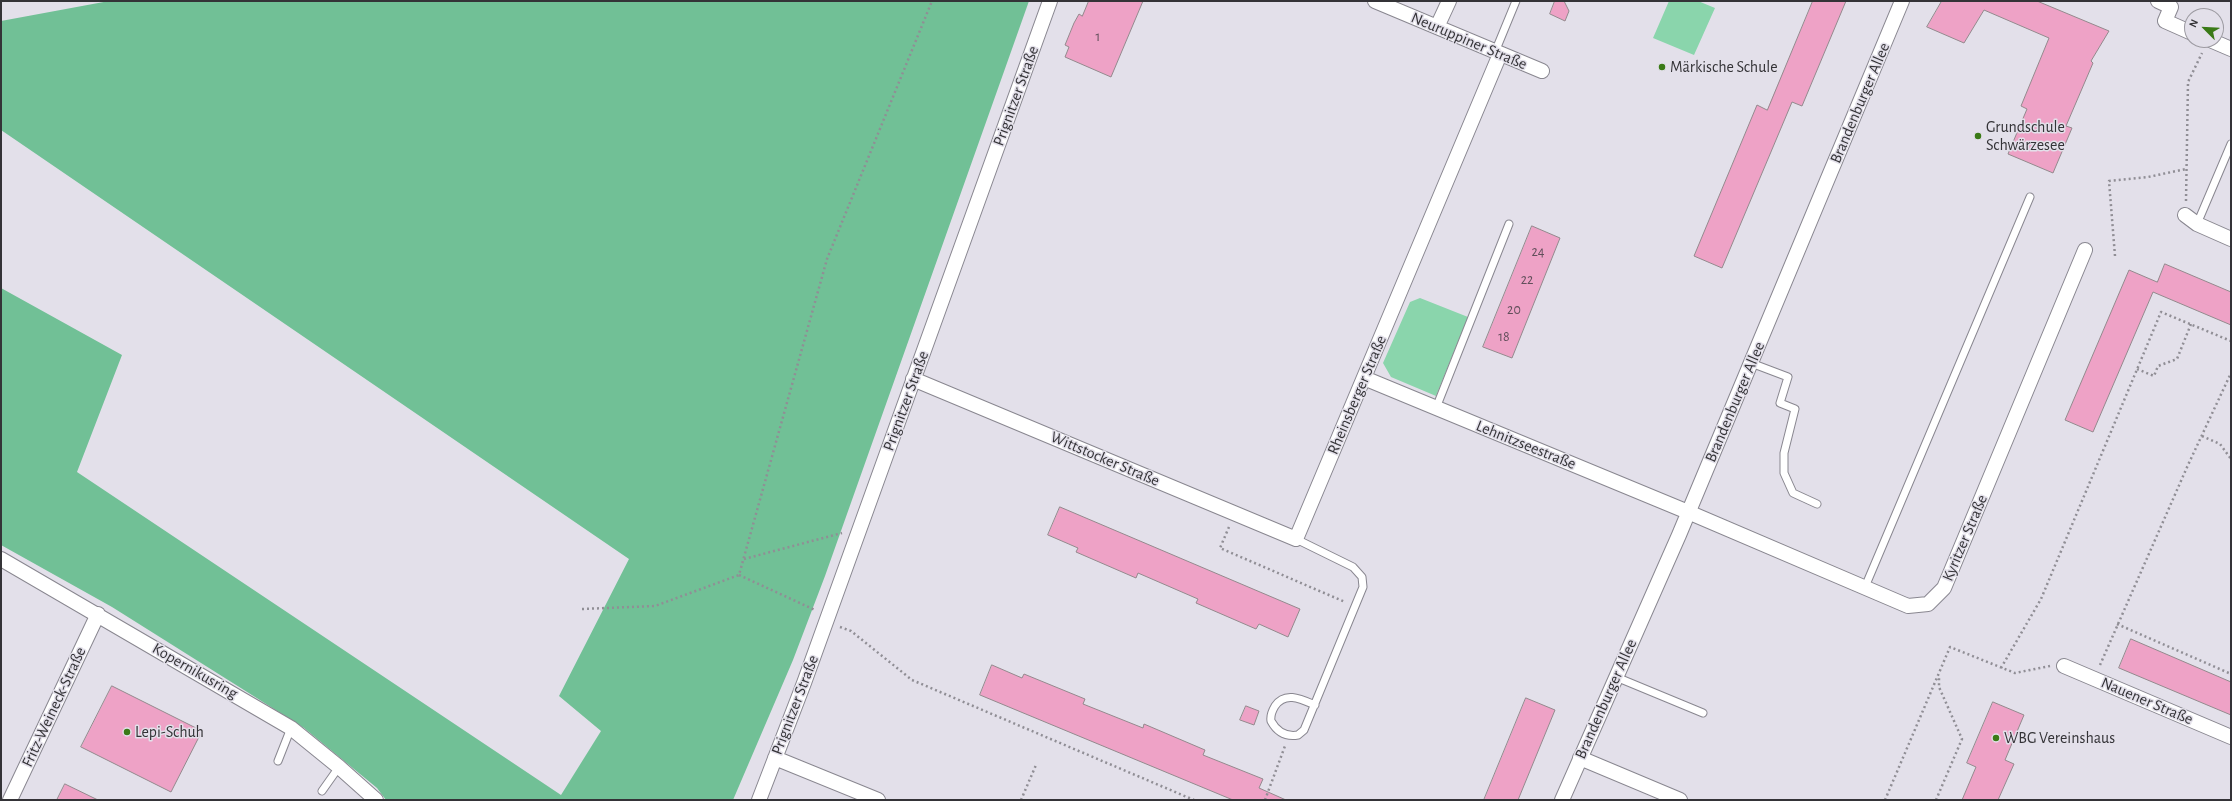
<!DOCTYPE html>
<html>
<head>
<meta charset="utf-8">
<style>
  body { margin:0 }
  #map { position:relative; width:2232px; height:801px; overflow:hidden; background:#e3e0ea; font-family:"Alegreya Sans",sans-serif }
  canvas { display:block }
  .frame { position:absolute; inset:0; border:2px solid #343337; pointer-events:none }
  .north { position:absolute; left:2184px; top:8px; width:40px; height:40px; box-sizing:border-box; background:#e3e0ea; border:1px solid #9d9ba2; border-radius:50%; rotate:294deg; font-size:11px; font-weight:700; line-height:16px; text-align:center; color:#343337 }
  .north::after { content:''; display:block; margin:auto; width:14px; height:18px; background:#3a7a17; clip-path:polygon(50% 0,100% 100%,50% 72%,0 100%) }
</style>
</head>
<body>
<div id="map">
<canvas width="2232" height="801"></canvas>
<div class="frame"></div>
<div class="north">N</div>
</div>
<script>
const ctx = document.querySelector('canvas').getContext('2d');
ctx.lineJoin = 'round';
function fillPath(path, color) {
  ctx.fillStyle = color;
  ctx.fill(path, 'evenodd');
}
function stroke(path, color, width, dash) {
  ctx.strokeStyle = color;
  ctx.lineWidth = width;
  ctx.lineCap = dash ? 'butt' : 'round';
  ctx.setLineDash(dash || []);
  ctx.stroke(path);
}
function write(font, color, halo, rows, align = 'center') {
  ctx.font = font + ' "Alegreya Sans",sans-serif';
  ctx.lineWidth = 3;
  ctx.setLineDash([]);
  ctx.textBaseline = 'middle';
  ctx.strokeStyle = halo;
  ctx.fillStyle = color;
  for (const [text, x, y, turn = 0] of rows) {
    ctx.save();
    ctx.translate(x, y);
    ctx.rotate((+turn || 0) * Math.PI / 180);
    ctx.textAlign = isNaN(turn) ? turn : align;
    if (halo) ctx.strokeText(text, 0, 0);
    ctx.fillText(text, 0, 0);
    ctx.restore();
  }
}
fillPath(new Path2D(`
  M1669 1H1698L1715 8 1694 55 1653 38Z
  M1420 298 1468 317 1436 396 1391 377 1383 363 1410 302Z`), '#8ad5ac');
fillPath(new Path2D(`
  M109 1H1029L825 576 793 660 733 800H386L377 788 304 728 244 690 112 607 1 545V288L122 355 77 472 561 795 601 731 559 696 629 559 1 130V21Z`), '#71c096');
const building = new Path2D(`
  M1089 1H1143L1111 77 1065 57 1069 47 1065 45 1074 23 1079 14 1082 16Z
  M1555 1H1564L1569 11 1565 21 1550 14Z
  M1813 1H1846L1802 106 1792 102 1722 268 1694 256 1757 105 1767 110Z
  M1942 1H2037L2109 31 2091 61 2093 63 2066 126 2072 128 2053 173 2008 154 2027 109 2021 106 2049 38 1984 10 1964 43 1927 27Z
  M1532 226 1560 238 1512 358 1483 347Z
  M2165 264 2231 292V325L2153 292 2093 432 2065 420 2129 270 2157 282Z
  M1060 507 1300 609 1288 637 1259 624 1256 629 1196 603 1198 599 1138 573 1136 578 1076 552 1078 548 1048 535Z
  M2131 639 2231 682V715L2119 668Z
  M992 665 1022 678 1024 674 1085 699 1083 704 1143 728 1144 724 1205 750 1203 755 1263 779 1259 788 1286 800H1233L980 695Z
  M112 686 202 731 171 792 81 747Z
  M1526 698 1555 710 1518 800H1484Z
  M1993 702 2024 715 2005 760 2014 764 1998 800H1962L1976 767 1967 763Z
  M1246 706 1259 711 1254 725 1240 720Z
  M65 784 98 800H57Z`);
fillPath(building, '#eea2c6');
stroke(building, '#93898d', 1);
const lane = new Path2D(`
  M1495 52 1516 1
  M2197 224 2231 144
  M1751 363 1788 377 1780 403 1795 409 1784 453V473L1793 493 1817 504
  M1436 408 1509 224
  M1296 539 1353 567 1362 577 1363 587 1304 730 1298 735C1286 737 1277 732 1271 721 1270 715 1272 711 1275 706 1285 691 1301 699 1315 705
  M1865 587 2030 197
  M1616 677 1703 713
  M278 761 291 728
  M322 791 339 767`);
const street = new Path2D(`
  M1375 1 1542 71
  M2158 1 2171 7 2165 21 2192 33
  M1437 27 1449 1
  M2210 40 2231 49
  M2185 215 2197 224 2231 239
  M1364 378 1688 512 1908 606 1928 604 1944 588 2085 250
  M913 379 1296 539 1500 54
  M1 559 291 728 339 767 376 800
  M2064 666 2231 737
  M775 758 878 800
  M1580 758 1680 800
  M10 800 98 614
  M759 800 804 683 1050 1
  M1562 800 1679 535 1902 1`);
stroke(lane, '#898790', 9);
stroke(street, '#898790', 16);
stroke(new Path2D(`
  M2186 201 2188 82 2202 53
  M2115 256 2109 181 2148 177 2186 169
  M2137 369 2154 376 2158 366 2177 359 2191 324
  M2202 436 2220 444 2231 459
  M1229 527 1220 548 1345 602
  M744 559 842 533
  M739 575 815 610
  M582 609 655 606 739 575 827 259 932 1
  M2117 624 2231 674
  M840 627 851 631 912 680 1194 800
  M2100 665 2188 465 2231 373
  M2001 668 2041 599 2161 312 2231 341
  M1021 800 1036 765
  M1265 800 1285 746
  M1885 800 1950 647 2015 673 2050 666
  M1936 800 1962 739 1939 687V678`), '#908e95', 2.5, [2, 3]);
stroke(lane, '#fff', 7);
stroke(street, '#fff', 14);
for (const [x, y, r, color] of [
  [1662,67,4,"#3a7a17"],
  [1978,136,4,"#3a7a17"],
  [127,732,4,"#3a7a17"],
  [1996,738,4,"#3a7a17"]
]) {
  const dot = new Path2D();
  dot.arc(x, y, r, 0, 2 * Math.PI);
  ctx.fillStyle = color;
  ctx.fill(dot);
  stroke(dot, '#e3e0ea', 1.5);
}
write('14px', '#624f5b', null, [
  ["1",1098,37],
  ["24",1538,252],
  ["22",1527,280],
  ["20",1514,310],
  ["18",1504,337]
]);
write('16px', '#343337', '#e3e0ea', [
  ["Neuruppiner Straße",1469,41,23],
  ["Prignitzer Straße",1016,96,-70],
  ["Brandenburger Allee",1860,103,-67],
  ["Rheinsberger Straße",1357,395,-67],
  ["Prignitzer Straße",906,401,-70],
  ["Brandenburger Allee",1735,402,-67],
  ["Lehnitzseestraße",1526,445,22],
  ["Wittstocker Straße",1105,459,23],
  ["Kyritzer Straße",1965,538,-67],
  ["Kopernikusring",195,671,30],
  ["Brandenburger Allee",1606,699,-66],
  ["Nauener Straße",2147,701,23],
  ["Prignitzer Straße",795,705,-69],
  ["Fritz-Weineck-Straße",54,707,-65]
]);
write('16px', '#343337', '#e3e0ea', [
  ["Märkische Schule",1670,67],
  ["Grundschule",1986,127],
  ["Schwärzesee",1986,145],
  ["Lepi-Schuh",135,732],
  ["WBG Vereinshaus",2004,738]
], 'left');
</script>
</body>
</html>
